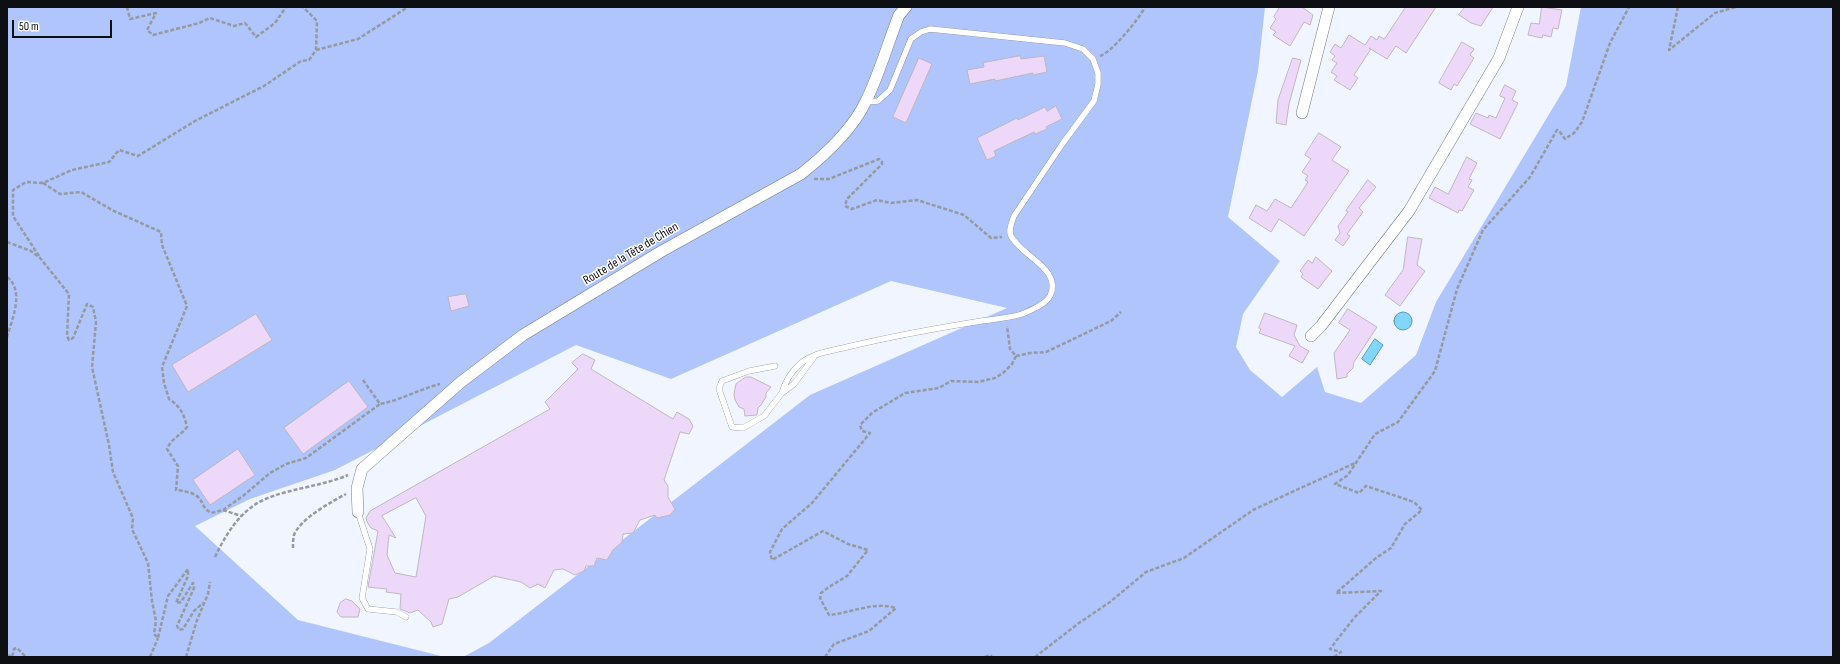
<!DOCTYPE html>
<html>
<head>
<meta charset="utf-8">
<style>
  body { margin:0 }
  #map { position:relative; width:1840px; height:664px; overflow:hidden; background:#f1f5ff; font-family:"Sofia Sans Condensed",sans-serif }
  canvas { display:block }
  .frame { position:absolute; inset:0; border:8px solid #0e0f13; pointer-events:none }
  .scale { position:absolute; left:12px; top:20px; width:100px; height:18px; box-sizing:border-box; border:2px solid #0e0f13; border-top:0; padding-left:5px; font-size:12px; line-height:14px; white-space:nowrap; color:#0e0f13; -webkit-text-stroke:3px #fff; paint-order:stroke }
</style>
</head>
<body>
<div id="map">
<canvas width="1840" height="664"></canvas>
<div class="frame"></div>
<div class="scale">50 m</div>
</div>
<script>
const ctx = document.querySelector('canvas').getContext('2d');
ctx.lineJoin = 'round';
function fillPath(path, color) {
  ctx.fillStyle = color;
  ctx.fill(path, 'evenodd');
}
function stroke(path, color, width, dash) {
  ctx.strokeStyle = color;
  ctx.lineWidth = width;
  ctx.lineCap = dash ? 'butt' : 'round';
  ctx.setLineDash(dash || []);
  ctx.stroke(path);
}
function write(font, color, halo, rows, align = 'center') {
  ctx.font = font + ' "Sofia Sans Condensed",sans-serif';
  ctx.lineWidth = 3;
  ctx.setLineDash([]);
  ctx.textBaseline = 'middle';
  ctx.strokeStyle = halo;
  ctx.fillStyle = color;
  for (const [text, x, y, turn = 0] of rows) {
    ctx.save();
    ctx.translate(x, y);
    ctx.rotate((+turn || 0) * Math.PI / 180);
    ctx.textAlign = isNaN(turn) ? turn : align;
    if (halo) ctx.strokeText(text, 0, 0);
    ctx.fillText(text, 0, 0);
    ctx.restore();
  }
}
fillPath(new Path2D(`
  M7 7H1265L1258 71 1228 217 1280 261 1243 314 1236 347 1250 370 1282 397 1317 367 1325 392 1361 403 1416 355 1436 302 1566 86 1581 7H1833V657H463L489 643 810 395 1007 308 891 281 671 379 576 345 335 470 250 499 195 526 298 620 445 657H7Z`), '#afc5fc');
const water = new Path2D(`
  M1394 321a9 9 0 1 1 18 0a9 9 0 1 1-18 0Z
  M1375 339 1383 345 1370 365 1362 359Z`);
fillPath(water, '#80d6fb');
stroke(water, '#5e9ab5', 1);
const building = new Path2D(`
  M1280 7H1302L1313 15 1310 25 1304 22 1290 46 1273 35 1276 32 1270 28 1276 19 1274 17Z
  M1406 7H1436L1406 53 1396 46 1387 59 1369 48 1371 49 1354 75 1358 78 1350 90 1334 80 1337 76 1331 72 1337 63 1332 60 1335 56 1330 52 1335 44 1341 48 1349 35 1365 45 1371 36 1377 40 1379 36 1384 39Z
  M1465 7H1493L1481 26 1471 23 1459 15Z
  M1542 7 1562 10 1558 29 1553 28 1551 37 1543 35 1542 38 1528 35 1531 23 1539 24Z
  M1462 42 1474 49 1470 55 1474 58 1457 86 1454 84 1451 90 1439 83Z
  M1020 56 1021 59 1044 56 1047 72 1033 75V73L995 81V79L970 84 967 70 984 67 983 63Z
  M919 58 932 64 906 123 893 117Z
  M1293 58 1301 60 1289 104 1286 125 1276 123 1278 100Z
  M1505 85 1516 91 1512 100 1518 103 1500 139 1470 124 1476 113 1488 118 1489 115 1496 118 1505 98 1500 96Z
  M1056 106 1062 119 1046 127 1047 129 1035 134 1034 132 994 151 996 156 987 160 977 138 1017 118 1018 120 1045 107 1047 111Z
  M1319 133 1341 147 1332 160 1349 171 1304 236 1279 219 1271 232 1249 218 1256 205 1267 211 1275 199 1291 208 1308 182 1305 180 1308 176 1302 172 1311 159 1305 155Z
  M1467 157 1477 163 1469 179 1472 180 1468 187 1474 190 1462 211 1459 210 1458 213 1429 198 1435 187 1448 194Z
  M1368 180 1376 187 1359 208 1363 212 1347 234 1350 236 1343 246 1335 240 1340 233 1338 226 1348 212 1346 211Z
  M1408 237 1422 239 1417 265 1425 271 1400 306 1385 295 1403 270Z
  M1316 257 1332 271 1318 289 1301 277 1303 274 1300 271 1308 260 1312 263Z
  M466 294 469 306 451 311 448 297Z
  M1348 309 1377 327 1354 362 1353 368 1347 374V377L1337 379 1334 353 1350 330 1339 323Z
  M1265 313 1297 325 1294 335 1300 346 1309 351 1302 363 1289 356 1295 346 1259 333 1261 329 1259 328Z
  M256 314 272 340 188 392 172 365Z
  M583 354 595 360 591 369 673 419 677 412 689 419 693 426 689 434 680 432 664 480 668 486V497L675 509 670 515 657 518 655 515 640 520 633 533 623 534 622 542 613 550 607 560 597 558 594 566H586L584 571 575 575 563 569 554 570 545 588 538 584 530 588 521 582 494 576 458 597 449 599 442 624 433 627 431 622 418 610 410 613 400 609 401 594 386 592 387 589 368 587 378 531 371 528 367 522 366 518 370 511 550 409 545 402 578 369 572 363ZM416 498 426 516 416 577 395 573 387 555 389 535 396 538 382 516Z
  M746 377H751L771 387 766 393V397L761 405 758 408 757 415 745 416 744 409 739 407 735 400 734 394 736 384Z
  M349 381 368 407 303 454 284 428Z
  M238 449 255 475 210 505 193 480Z
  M346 599 352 601 360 609 358 617H341L337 612 340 603Z`);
fillPath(building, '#edd8f9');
stroke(building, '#beb7c2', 1);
const service = new Path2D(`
  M775 366 749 371 722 381 719 389 732 427 743 428 764 416 782 393 794 384 814 357
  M782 393C785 382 790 373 799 365 811 353 831 351 847 347 889 337 932 329 975 322 990 319 1007 319 1022 314 1031 310 1045 305 1050 296 1063 269 1021 256 1011 236 1008 230 1012 222 1014 216L1063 143 1094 101 1098 84V73L1093 59 1083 49 1065 43 930 29 921 32 911 39 890 90 878 101 866 102
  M358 512 370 549 362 598 368 609 397 612 406 617`);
const minor = new Path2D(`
  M1302 113 1329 7
  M1311 336 1321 326 1409 211 1499 58 1518 7
  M358 512 357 488 362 469 461 382 523 335 662 251 801 174C825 155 853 129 866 101 879 75 888 43 899 15L906 7`);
stroke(service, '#767b85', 6);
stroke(minor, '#767b85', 12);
stroke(new Path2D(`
  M127 7 130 19 156 13 147 30 153 35 199 23 210 18 234 26 245 23 256 37 275 23 286 7
  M1678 7 1669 50 1715 13 1736 7
  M316 50 358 39 408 7
  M1100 56C1112 52 1139 19 1145 7
  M814 179H829L879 159 882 162V164L847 199 845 206 852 209 877 200 891 203 917 200 964 215 991 238 1002 237
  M43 183 60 194 81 192 114 211 161 232 162 245 187 306 162 367 164 383 169 399C180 406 184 414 187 427 181 435 171 439 167 449L178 466 176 490C183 491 194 492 199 498 204 504 202 507 211 513L223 510 243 496 270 473 286 464 306 458 380 404
  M7 242 31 251 40 258 69 294 67 336 69 340 73 338 87 304 93 307 96 322 92 367 109 445 113 472 133 518 132 529 148 563 152 601 156 621 154 634 158 638 168 596 188 569V576L176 603 181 602 193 583 194 588 177 626 179 630 183 629 194 611 203 603
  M635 253C640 243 652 239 662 236
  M39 256 13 216V190L26 182 43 183 72 170 109 162 119 150 138 156 195 121 264 86 301 61 309 60 316 50 317 21 303 7
  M7 277C25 291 12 319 7 337
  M1016 356 1030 353 1046 352 1111 321 1121 312
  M363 380 380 404C401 400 420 389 440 384
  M223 510 241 516
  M293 548C293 544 293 539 294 535 300 519 331 502 346 494
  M215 557C224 538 235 519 253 506 274 490 322 487 348 475
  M7 655 12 657 14 649 17 648 26 657
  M150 657 158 638
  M186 657 197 620 208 594 210 582
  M825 657 834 644 869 631 896 608C874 601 851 613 829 615L820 598 821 593 829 587 847 576 868 550 848 544 823 531 772 560 770 552 782 529 812 503 870 433 862 431 860 425 872 413 905 393 939 388 951 381 978 382 995 378 1003 373 1012 364 1016 356 1010 349 1007 326
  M985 657 990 655 992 657
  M1035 657 1079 623 1110 602 1146 572 1184 558 1253 510 1355 463
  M1334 657 1341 652 1330 649 1354 618 1381 591 1336 593 1376 558 1391 548 1405 524 1422 510 1414 502 1366 486 1359 493 1335 484 1348 475 1375 434 1398 422 1435 371 1457 289 1483 230 1530 177 1557 130 1560 132 1565 139 1574 133 1582 122 1610 43 1629 7`), '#9699a0', 2.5, [4, 2]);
stroke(service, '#fff', 5.5);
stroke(minor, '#fff', 11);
write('13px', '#0e0f13', '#fff', [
  ["Route de la Tête de Chien",631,254,-31]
]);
</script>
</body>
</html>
